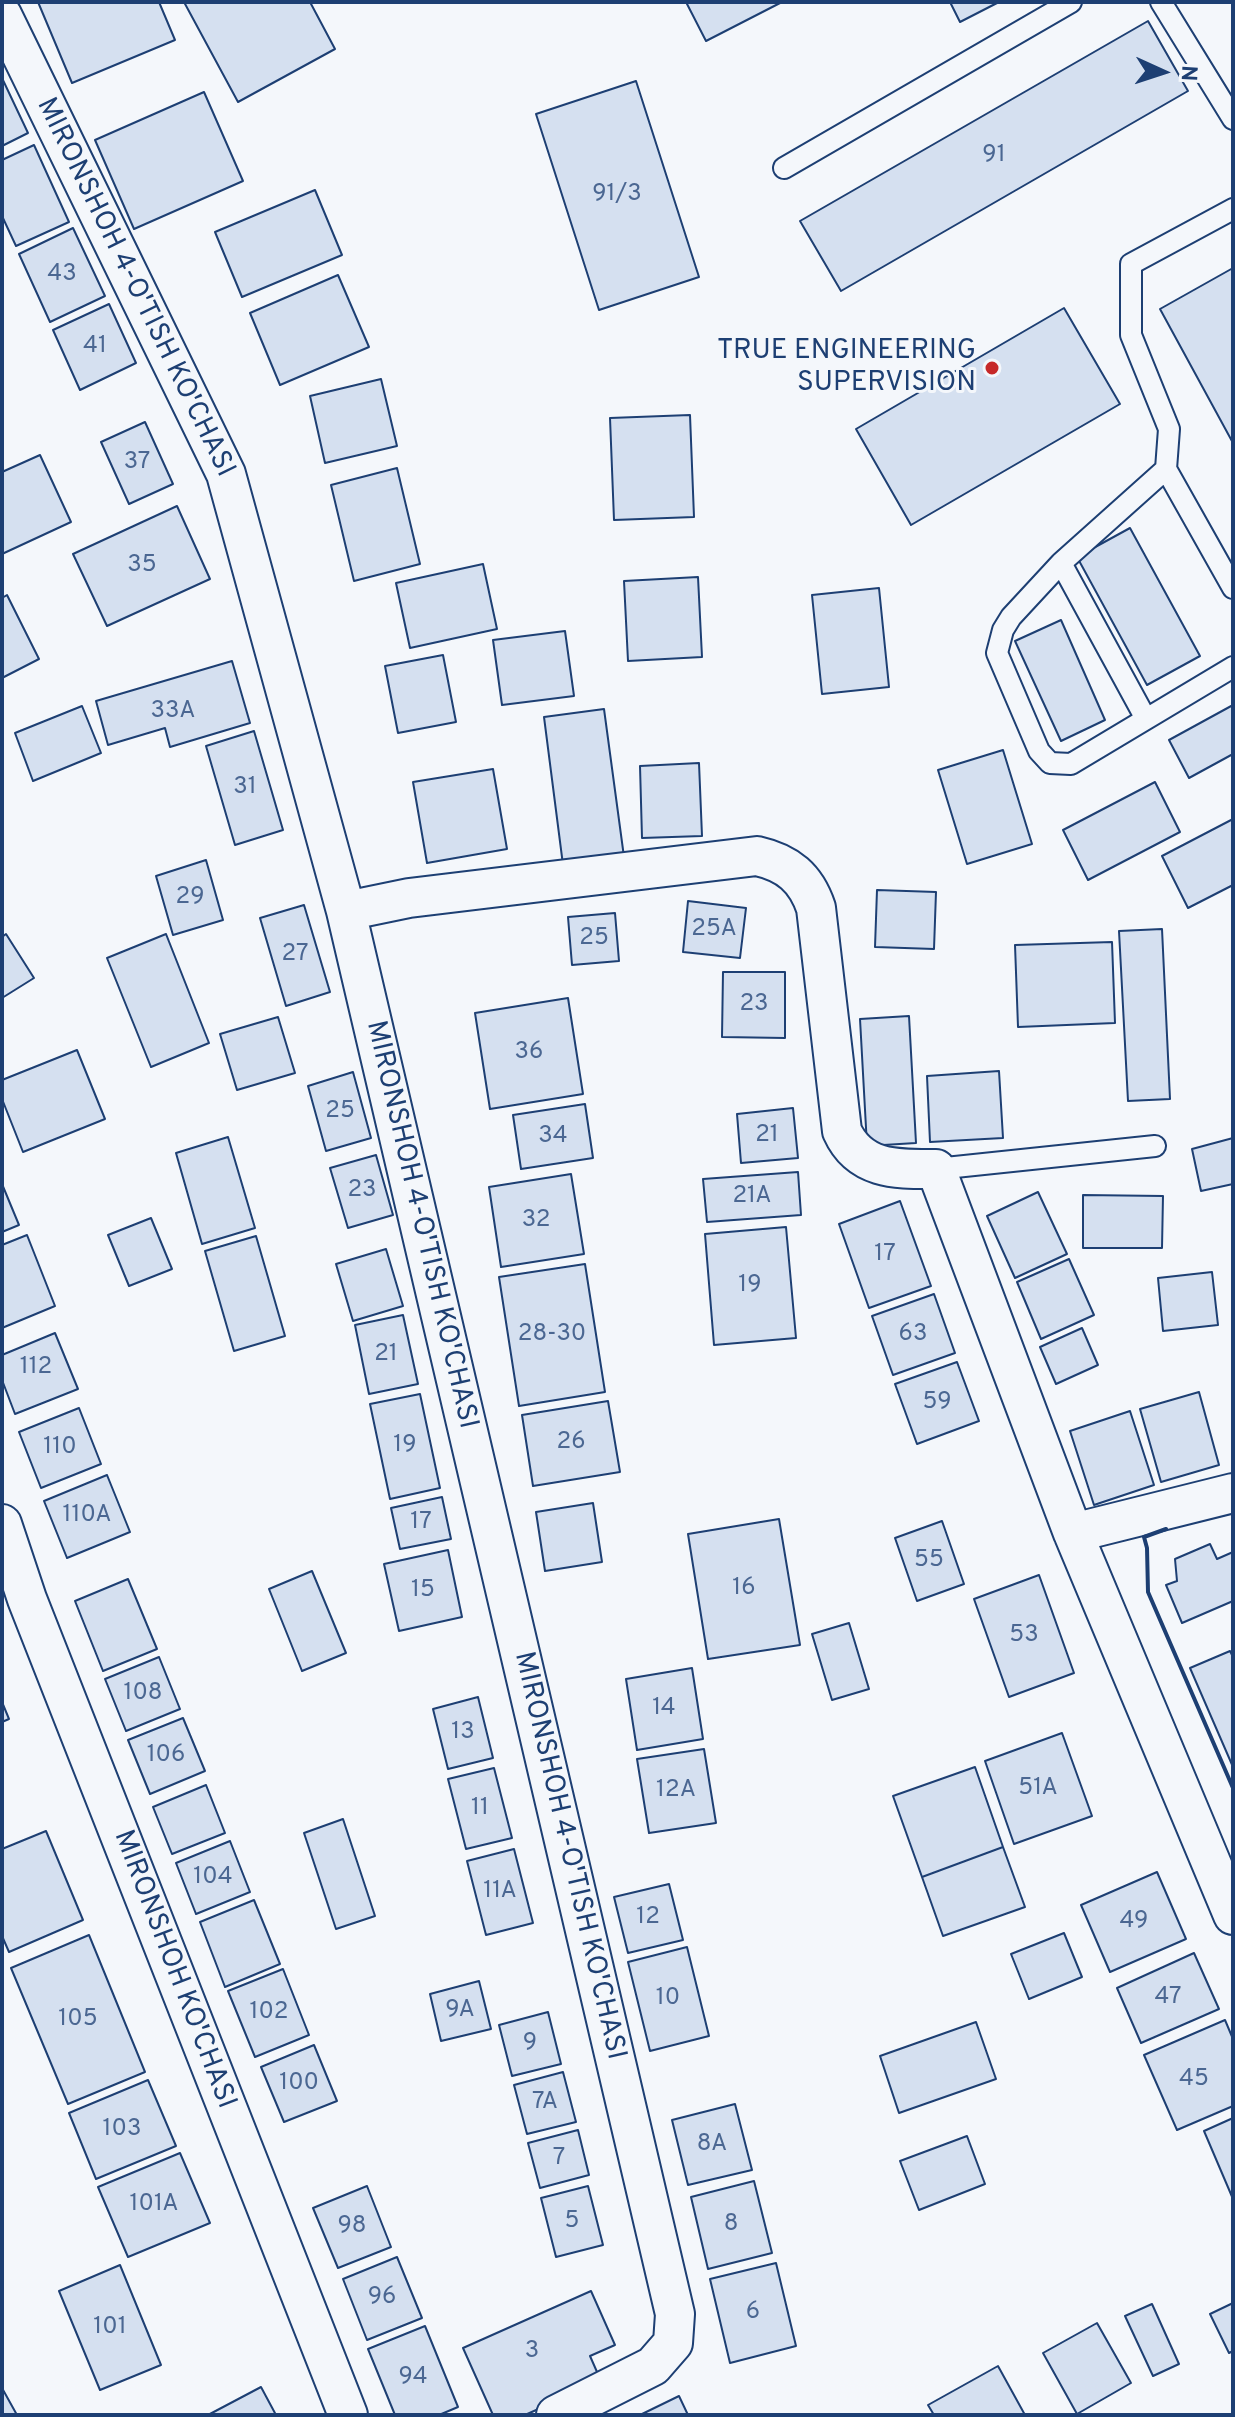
<!DOCTYPE html>
<html>
<head>
<meta charset="utf-8">
<style>
  body { margin:0 }
  #map { position:relative; width:1235px; height:2417px; overflow:hidden; background:#f4f7fb; font-family:Overpass,sans-serif }
  canvas { display:block }
  .frame { position:absolute; inset:0; border:4px solid #1d3f73; pointer-events:none }
  .north { position:absolute; left:1123px; top:32px; width:80px; height:80px; -webkit-text-stroke:6px #f4f7fb; paint-order:stroke; rotate:93deg; font-size:22px; font-weight:700; line-height:32px; text-align:center; color:#1d3f73 }
  .north::after { content:''; display:block; margin:auto; width:28px; height:36px; background:#1d3f73; clip-path:polygon(50% 0,100% 100%,50% 72%,0 100%) }
</style>
</head>
<body>
<div id="map">
<canvas width="1235" height="2417"></canvas>
<div class="frame"></div>
<div class="north">N</div>
</div>
<script>
const ctx = document.querySelector('canvas').getContext('2d');
ctx.lineJoin = 'round';
function fillPath(path, color) {
  ctx.fillStyle = color;
  ctx.fill(path, 'evenodd');
}
function stroke(path, color, width, dash) {
  ctx.strokeStyle = color;
  ctx.lineWidth = width;
  ctx.lineCap = dash ? 'butt' : 'round';
  ctx.setLineDash(dash || []);
  ctx.stroke(path);
}
function write(font, color, halo, rows, align = 'center') {
  ctx.font = font + ' Overpass,sans-serif';
  ctx.lineWidth = 6;
  ctx.setLineDash([]);
  ctx.textBaseline = 'middle';
  ctx.strokeStyle = halo;
  ctx.fillStyle = color;
  for (const [text, x, y, turn = 0] of rows) {
    ctx.save();
    ctx.translate(x, y);
    ctx.rotate((+turn || 0) * Math.PI / 180);
    ctx.textAlign = isNaN(turn) ? turn : align;
    if (halo) ctx.strokeText(text, 0, 0);
    ctx.fillText(text, 0, 0);
    ctx.restore();
  }
}
const building = new Path2D(`
  M38 2H159L175 40 72 83Z
  M184 2H310L335 49 238 102Z
  M686 2H782L706 41Z
  M950 2H999L960 22Z
  M1148 21 1188 91 841 291 800 221Z
  M2 78 28 133 2 146Z
  M636 81 699 277 599 310 536 114Z
  M204 92 243 181 134 229 95 140Z
  M34 145 69 222 16 246 2 216V160Z
  M315 190 342 255 242 297 215 232Z
  M73 228 105 296 50 322 19 254Z
  M1233 268V443L1160 309Z
  M338 275 369 347 280 385 250 313Z
  M109 304 136 363 80 390 53 330Z
  M1064 308 1120 404 911 525 856 429Z
  M381 379 397 446 325 463 310 396Z
  M690 415 694 517 614 520 610 418Z
  M145 422 173 484 129 504 101 442Z
  M40 455 71 522 2 554V472Z
  M397 468 420 564 354 581 331 485Z
  M177 506 210 579 107 626 73 554Z
  M1130 528 1200 656 1147 685 1077 557Z
  M483 564 497 629 410 648 396 583Z
  M698 577 702 657 628 661 624 581Z
  M879 588 889 687 822 694 812 595Z
  M7 595 39 659 2 678V598Z
  M1061 620 1105 720 1061 741 1015 641Z
  M565 631 574 696 502 705 493 640Z
  M443 655 456 722 398 733 385 666Z
  M232 661 250 723 170 747 165 728 108 745 96 701Z
  M1233 705V754L1189 778 1169 740Z
  M82 706 101 753 33 781 15 733Z
  M604 709 624 857 563 865 544 717Z
  M254 731 283 830 235 845 206 746Z
  M1003 750 1032 844 967 864 938 770Z
  M699 763 702 836 642 838 640 766Z
  M493 769 507 849 427 863 413 782Z
  M1155 782 1180 832 1088 880 1063 830Z
  M1233 819V885L1188 908 1162 856Z
  M206 860 223 920 173 935 156 876Z
  M877 890 936 892 934 949 875 947Z
  M688 901 746 908 740 958 683 952Z
  M304 905 330 992 286 1006 260 918Z
  M615 913 619 961 572 965 568 917Z
  M1162 929 1170 1099 1128 1101 1119 931Z
  M6 934 34 978 2 998V937Z
  M166 934 209 1043 151 1067 107 958Z
  M1112 942 1115 1023 1018 1027 1015 945Z
  M723 972H785V1038L722 1037Z
  M568 998 583 1094 490 1109 475 1013Z
  M909 1016 916 1143 867 1146 860 1019Z
  M278 1017 295 1073 237 1090 220 1034Z
  M77 1050 105 1119 23 1152 2 1099V1080Z
  M999 1071 1003 1138 930 1142 927 1076Z
  M353 1072 371 1138 326 1151 308 1086Z
  M585 1104 593 1158 521 1169 513 1115Z
  M793 1108 798 1158 741 1163 737 1114Z
  M228 1137 255 1228 202 1244 176 1153Z
  M1233 1138V1184L1201 1191 1192 1149Z
  M376 1155 393 1215 348 1228 330 1168Z
  M798 1172 801 1215 707 1222 703 1179Z
  M571 1174 584 1254 501 1267 489 1187Z
  M2 1184 19 1225 2 1232Z
  M1038 1192 1067 1254 1015 1278 987 1216Z
  M1083 1195 1163 1196 1162 1248H1083Z
  M900 1201 931 1286 869 1308 839 1224Z
  M151 1218 172 1269 129 1286 108 1235Z
  M786 1227 796 1338 714 1345 705 1234Z
  M27 1235 55 1306 2 1328V1245Z
  M256 1236 285 1336 234 1351 205 1251Z
  M386 1249 403 1306 353 1321 336 1264Z
  M1069 1259 1094 1315 1041 1339 1017 1282Z
  M585 1264 605 1392 519 1406 499 1277Z
  M1212 1272 1218 1325 1163 1331 1158 1278Z
  M934 1294 955 1353 893 1375 872 1316Z
  M403 1315 418 1384 369 1394 355 1325Z
  M1082 1328 1098 1365 1056 1384 1040 1347Z
  M55 1333 78 1389 15 1414 2 1380V1355Z
  M957 1362 979 1421 917 1444 895 1384Z
  M1199 1392 1219 1465 1161 1482 1140 1409Z
  M420 1394 440 1488 390 1499 370 1404Z
  M608 1401 620 1472 533 1486 522 1415Z
  M79 1408 101 1464 41 1488 19 1432Z
  M1130 1411 1154 1485 1094 1505 1070 1431Z
  M107 1475 130 1532 67 1558 44 1501Z
  M442 1497 451 1539 400 1549 391 1508Z
  M593 1503 602 1562 545 1571 536 1512Z
  M779 1519 800 1645 708 1659 688 1534Z
  M942 1521 964 1584 917 1601 895 1538Z
  M1210 1544 1217 1559 1233 1552V1601L1182 1623 1166 1585 1177 1581 1175 1559Z
  M448 1550 462 1617 399 1631 384 1564Z
  M312 1571 346 1653 302 1671 269 1589Z
  M1039 1575 1074 1673 1009 1697 974 1599Z
  M128 1579 157 1649 103 1671 75 1601Z
  M849 1623 869 1689 832 1700 812 1634Z
  M1230 1651 1233 1657V1767L1190 1668Z
  M159 1657 180 1709 126 1731 105 1679Z
  M692 1668 703 1739 637 1750 626 1679Z
  M478 1697 493 1758 448 1769 433 1709Z
  M2 1702 9 1719 2 1722Z
  M183 1718 205 1771 150 1794 128 1740Z
  M1062 1733 1092 1816 1014 1844 985 1761Z
  M704 1749 716 1823 649 1833 637 1759Z
  M975 1767 1003 1847 922 1877 893 1796Z
  M494 1768 512 1838 466 1849 448 1779Z
  M206 1785 225 1833 172 1854 153 1807Z
  M343 1819 375 1916 336 1929 304 1833Z
  M46 1831 83 1920 9 1952 2 1936V1849Z
  M230 1841 250 1892 196 1914 176 1863Z
  M1003 1847 1025 1907 943 1936 922 1877Z
  M514 1849 533 1923 486 1935 467 1861Z
  M1157 1872 1186 1939 1110 1972 1081 1905Z
  M669 1884 683 1940 628 1953 614 1897Z
  M254 1900 280 1964 225 1987 200 1922Z
  M1064 1933 1082 1977 1029 1999 1011 1954Z
  M89 1935 145 2072 68 2104 11 1968Z
  M687 1947 709 2036 650 2051 628 1962Z
  M1194 1953 1219 2009 1141 2043 1117 1988Z
  M283 1969 309 2035 255 2057 228 1991Z
  M479 1981 491 2029 441 2041 430 1994Z
  M548 2012 561 2064 512 2076 499 2025Z
  M1225 2020 1233 2039V2106L1177 2130 1144 2055Z
  M976 2022 996 2079 899 2113 880 2056Z
  M314 2045 337 2101 284 2122 261 2067Z
  M563 2072 576 2122 527 2134 514 2085Z
  M148 2080 176 2146 96 2179 69 2113Z
  M735 2104 752 2170 688 2185 672 2120Z
  M1233 2118V2199L1204 2131Z
  M578 2130 589 2175 540 2188 528 2143Z
  M967 2136 985 2184 919 2210 900 2161Z
  M180 2153 210 2223 128 2257 98 2187Z
  M754 2181 772 2253 708 2269 691 2197Z
  M367 2186 391 2247 338 2268 313 2208Z
  M588 2186 603 2245 556 2257 541 2198Z
  M397 2257 422 2318 367 2340 343 2279Z
  M776 2263 796 2346 730 2363 710 2279Z
  M120 2265 161 2365 100 2390 59 2291Z
  M591 2291 615 2345 590 2356 601 2381 525 2415H493L463 2348Z
  M1233 2303V2351L1229 2353 1210 2314Z
  M1152 2304 1179 2364 1153 2376 1125 2316Z
  M1097 2323 1131 2383 1077 2414 1043 2353Z
  M425 2326 458 2407 439 2415H395L368 2349Z
  M998 2366 1025 2415H934L928 2405Z
  M261 2387 276 2415H208Z
  M2 2388 17 2415H2Z
  M679 2396 688 2415H640Z`);
fillPath(building, '#d5e0f0');
stroke(building, '#1d3f73', 2);
const lane = new Path2D(`
  M1161 2 1233 119
  M784 168 1071 2
  M1233 209 1131 264V335L1169 429 1166 469 1233 588
  M1166 469 1061 563 1011 617 1003 630 997 653 1039 751 1050 763 1071 764 1233 667
  M1061 563 1146 719
  M936 1169 1155 1146`);
const street = new Path2D(`
  M2 15 226 474 346 911 675 2314 673 2343 653 2366 556 2415
  M346 911 409 898 757 856C788 863 806 878 816 908L842 1131C860 1171 898 1169 936 1169L1073 1533 1233 1915
  M2 1524 27 1599 348 2415
  M1073 1533 1233 1493`);
stroke(lane, '#1d3f73', 24);
stroke(street, '#1d3f73', 42);
stroke(lane, '#f4f7fb', 20);
stroke(street, '#f4f7fb', 38);
stroke(new Path2D(`
  M1166 1529 1144 1537 1147 1548 1148 1592 1233 1788`), '#1d3f73', 4);
for (const [x, y, r, color] of [
  [992,368,8,"#c62828"]
]) {
  const dot = new Path2D();
  dot.arc(x, y, r, 0, 2 * Math.PI);
  ctx.fillStyle = color;
  ctx.fill(dot);
  stroke(dot, '#f4f7fb', 3);
}
write('24px', '#4b6792', null, [
  ["91",994,156],
  ["91/3",617,195],
  ["43",62,275],
  ["41",95,347],
  ["37",137,463],
  ["35",142,566],
  ["33A",173,712],
  ["31",245,788],
  ["29",190,898],
  ["25A",714,930],
  ["25",594,939],
  ["27",295,955],
  ["23",754,1005],
  ["36",529,1053],
  ["25",340,1112],
  ["21",767,1136],
  ["34",553,1137],
  ["23",362,1191],
  ["21A",752,1197],
  ["32",536,1221],
  ["17",885,1255],
  ["19",750,1286],
  ["28-30",552,1335],
  ["63",913,1335],
  ["21",386,1355],
  ["112",36,1368],
  ["59",937,1403],
  ["26",571,1443],
  ["19",405,1446],
  ["110",60,1448],
  ["110A",87,1516],
  ["17",421,1523],
  ["55",929,1561],
  ["16",744,1589],
  ["15",423,1591],
  ["53",1024,1636],
  ["108",143,1694],
  ["14",664,1709],
  ["13",463,1733],
  ["106",166,1756],
  ["51A",1038,1789],
  ["12A",676,1791],
  ["11",480,1809],
  ["104",213,1878],
  ["11A",500,1892],
  ["12",648,1918],
  ["49",1134,1922],
  ["47",1168,1998],
  ["10",668,1999],
  ["9A",460,2011],
  ["102",269,2013],
  ["105",78,2020],
  ["9",530,2044],
  ["45",1194,2080],
  ["100",299,2084],
  ["7A",545,2103],
  ["103",122,2130],
  ["8A",712,2145],
  ["7",559,2159],
  ["101A",154,2205],
  ["5",572,2222],
  ["8",731,2225],
  ["98",352,2227],
  ["96",382,2298],
  ["6",753,2313],
  ["101",110,2328],
  ["3",532,2352],
  ["94",413,2378]
]);
write('28px', '#1d3f73', '#f4f7fb', [
  ["MIRONSHOH 4-O'TISH KO'CHASI",134,288,64],
  ["MIRONSHOH 4-O'TISH KO'CHASI",420,1225,77],
  ["MIRONSHOH 4-O'TISH KO'CHASI",568,1856,77],
  ["MIRONSHOH KO'CHASI",173,1970,69]
]);
write('28px', '#1d3f73', '#f4f7fb', [
  ["TRUE ENGINEERING",976,352],
  ["SUPERVISION",976,384]
], 'right');
</script>
</body>
</html>
